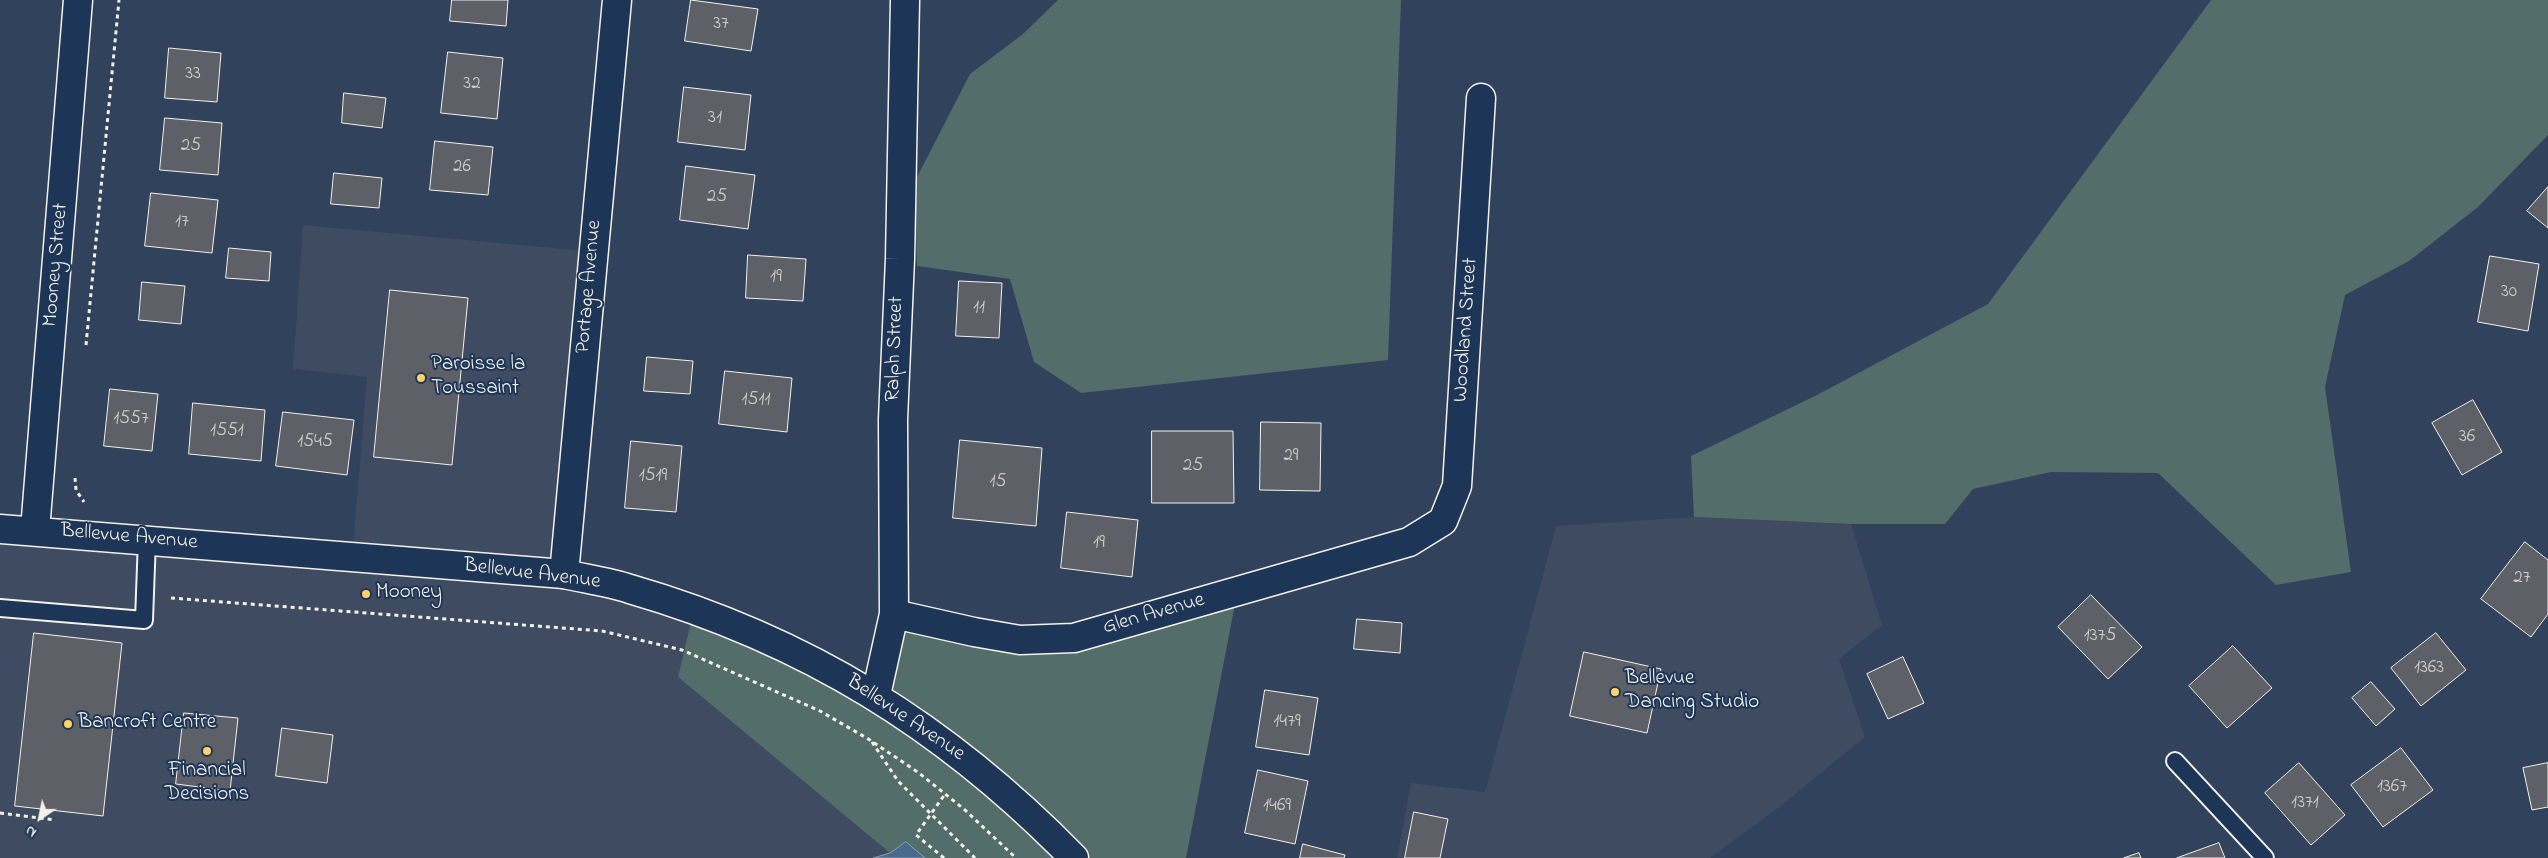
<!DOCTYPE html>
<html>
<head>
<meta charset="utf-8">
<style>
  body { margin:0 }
  #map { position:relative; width:2548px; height:858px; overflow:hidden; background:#30425c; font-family:"Indie Flower",sans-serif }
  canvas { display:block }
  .north { position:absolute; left:15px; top:793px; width:50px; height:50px; -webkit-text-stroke:4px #1d3557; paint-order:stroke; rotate:214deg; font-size:14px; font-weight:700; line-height:20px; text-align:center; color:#f4f1e8 }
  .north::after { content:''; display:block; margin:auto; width:18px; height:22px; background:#f4f1e8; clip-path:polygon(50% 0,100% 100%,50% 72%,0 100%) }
</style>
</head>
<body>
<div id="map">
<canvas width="2548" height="858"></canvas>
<div class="north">N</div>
</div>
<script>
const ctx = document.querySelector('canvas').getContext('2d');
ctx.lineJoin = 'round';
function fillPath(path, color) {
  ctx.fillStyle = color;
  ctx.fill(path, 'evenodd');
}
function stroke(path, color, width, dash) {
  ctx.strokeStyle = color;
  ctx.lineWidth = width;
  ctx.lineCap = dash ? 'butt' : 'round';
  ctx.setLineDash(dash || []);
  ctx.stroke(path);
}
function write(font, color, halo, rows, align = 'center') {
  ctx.font = font + ' "Indie Flower",sans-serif';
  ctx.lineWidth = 4;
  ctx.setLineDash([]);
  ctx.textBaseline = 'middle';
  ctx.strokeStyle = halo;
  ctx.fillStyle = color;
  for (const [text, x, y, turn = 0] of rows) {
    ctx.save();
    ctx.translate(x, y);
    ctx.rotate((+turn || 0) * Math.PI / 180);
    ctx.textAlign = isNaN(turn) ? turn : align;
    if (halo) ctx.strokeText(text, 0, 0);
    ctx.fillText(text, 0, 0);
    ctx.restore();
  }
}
fillPath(new Path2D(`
  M303 225 597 252 566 578 693 613 678 677 890 853 873 858H0V532L352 560 367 377 293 369Z
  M1694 517 1851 524 1882 625 1839 659 1865 737 1778 808 1710 858H1397L1411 783 1485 792 1556 526Z`), '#3e4b60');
fillPath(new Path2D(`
  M1058 0H1401L1388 360 1081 393 1034 362 1010 279 917 266 914 183 970 74 1023 34Z
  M2211 0H2548V135L2478 207 2409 261 2345 295 2325 387 2351 572 2276 585 2158 473 2051 472 1973 489 1945 524H1851L1694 517 1691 456 1815 396 1988 304Z
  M1237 594 1186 858H925L906 842 890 853 678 677 693 613 867 694 896 618 1021 644Z`), '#526d6a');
const water = new Path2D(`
  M906 842 925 858H873L890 853Z`);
fillPath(water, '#466b8e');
stroke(water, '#8ca1b2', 1);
const building = new Path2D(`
  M452 0H508L506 26 450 21Z
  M691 0 758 9 751 51 685 41Z
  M169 48 221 53 217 102 165 98Z
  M448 52 503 58 497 119 441 113Z
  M684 87 751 95 745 150 678 142Z
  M344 93 386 98 382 128 342 123Z
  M165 118 222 123 218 175 160 170Z
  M435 141 493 147 488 195 430 190Z
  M686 166 755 175 748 229 680 220Z
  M334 173 382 178 379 208 331 204Z
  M2548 187V228L2527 211Z
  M151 193 218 200 212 253 145 246Z
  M229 248 271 252 269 281 226 278Z
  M748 255 806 259 803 301 746 298Z
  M2490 256 2539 264 2528 331 2478 322Z
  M959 281 1002 283 999 338 956 336Z
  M142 282 185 286 181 324 139 320Z
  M390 290 468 298 452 465 374 457Z
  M647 357 693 361 690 394 644 391Z
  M725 371 792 378 787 432 719 424Z
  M110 389 158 394 152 451 104 446Z
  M2473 400 2502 452 2462 475 2432 423Z
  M193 403 265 410 261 461 189 454Z
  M283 412 354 420 347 475 276 466Z
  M1261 422 1321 423 1320 491 1260 490Z
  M1152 431H1233L1234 503H1152Z
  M960 440 1042 448 1036 526 953 518Z
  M631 441 682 446 676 512 625 508Z
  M1067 512 1138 520 1132 577 1061 568Z
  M2525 542 2548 560V614L2531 637 2481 599Z
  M2091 595 2142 647 2108 679 2058 627Z
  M1357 619 1402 623 1400 653 1354 649Z
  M34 633 122 643 103 816 15 806Z
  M2436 633 2466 670 2421 706 2391 668Z
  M2233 646 2272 688 2227 728 2189 686Z
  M1584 652 1661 669 1647 733 1570 716Z
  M1903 657 1924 703 1888 719 1867 674Z
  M2371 682 2395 709 2376 726 2352 698Z
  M1265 690 1318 698 1309 755 1256 747Z
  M184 713 238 718 230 791 176 784Z
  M282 728 333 735 327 783 276 776Z
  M2401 748 2433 790 2383 827 2351 785Z
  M2299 763 2345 815 2311 845 2265 793Z
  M2548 763V807L2532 810 2523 768Z
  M1258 770 1308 781 1295 844 1245 833Z
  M1414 812 1448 819 1440 858H1405Z
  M2219 843 2225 858H2177Z
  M1303 844 1345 855 1344 858H1300Z
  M2139 853 2141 858H2124Z`);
fillPath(building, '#5e6068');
stroke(building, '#f4f1e8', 1);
const service = new Path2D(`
  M0 608 144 620 147 539
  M2175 761 2265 858`);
const minor = new Path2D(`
  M35 530 78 0
  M564 574 617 0
  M894 614 974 632 1020 640 1074 638 1409 542 1443 521 1457 486 1481 98
  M876 695 894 614 893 419 900 259 905 0`);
const secondary = new Path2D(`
  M0 529 564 574C586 579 609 582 630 589 806 640 946 727 1074 858`);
stroke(service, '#f4f1e8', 20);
stroke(minor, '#f4f1e8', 31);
stroke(secondary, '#f4f1e8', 31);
stroke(new Path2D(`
  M86 345 119 0
  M75 478 76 490 84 502
  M171 598 602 631 682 650 820 711 870 740 919 773 965 810 1016 858
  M872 742 898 781 975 858
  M0 813 55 820
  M944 858 916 835 945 794`), '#f4f1e8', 3, [4, 4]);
stroke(service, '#1d3557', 16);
stroke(minor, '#1d3557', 28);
stroke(secondary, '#1d3557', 28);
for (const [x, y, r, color] of [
  [421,378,5,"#ffd166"],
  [366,594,5,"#ffd166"],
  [1615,692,5,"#ffd166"],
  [68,724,5,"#ffd166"],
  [207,751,5,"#ffd166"]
]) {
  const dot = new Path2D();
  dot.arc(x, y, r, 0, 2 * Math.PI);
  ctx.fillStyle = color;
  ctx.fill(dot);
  stroke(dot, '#1d3557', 2);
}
write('19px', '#cecdc8', null, [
  ["37",721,25],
  ["33",193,75],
  ["32",472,85],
  ["31",715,119],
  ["25",191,147],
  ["26",462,168],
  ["25",717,198],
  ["17",182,223],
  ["19",776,278],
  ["30",2509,293],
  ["11",979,309],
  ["1511",756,401],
  ["1557",131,420],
  ["1551",227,432],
  ["36",2467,438],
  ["1545",315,443],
  ["29",1291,457],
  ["25",1193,467],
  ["1519",653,477],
  ["15",998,483],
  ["19",1099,544],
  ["27",2522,579],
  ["1375",2100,637],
  ["1363",2429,669],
  ["1479",1287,723],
  ["1367",2392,788],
  ["1371",2305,804],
  ["1469",1277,807]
]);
write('21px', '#f4f1e8', '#1d3557', [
  ["Mooney Street",57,265,-85],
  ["Portage Avenue",590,287,-85],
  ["Woodland Street",1467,330,-86],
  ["Ralph Street",896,349,-88],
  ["Bellevue Avenue",129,538,5],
  ["Bellevue Avenue",532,575,7],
  ["Glen Avenue",1154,615,-16],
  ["Bellevue Avenue",905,719,34]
]);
write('21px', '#f4f1e8', '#1d3557', [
  ["Paroisse la",431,366],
  ["Toussaint",431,390],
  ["Mooney",376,594],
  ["Bellevue",1625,680],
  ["Dancing Studio",1625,704],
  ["Bancroft Centre",78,724],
  ["Financial",207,772,"center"],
  ["Decisions",207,796,"center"]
], 'left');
</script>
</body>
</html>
